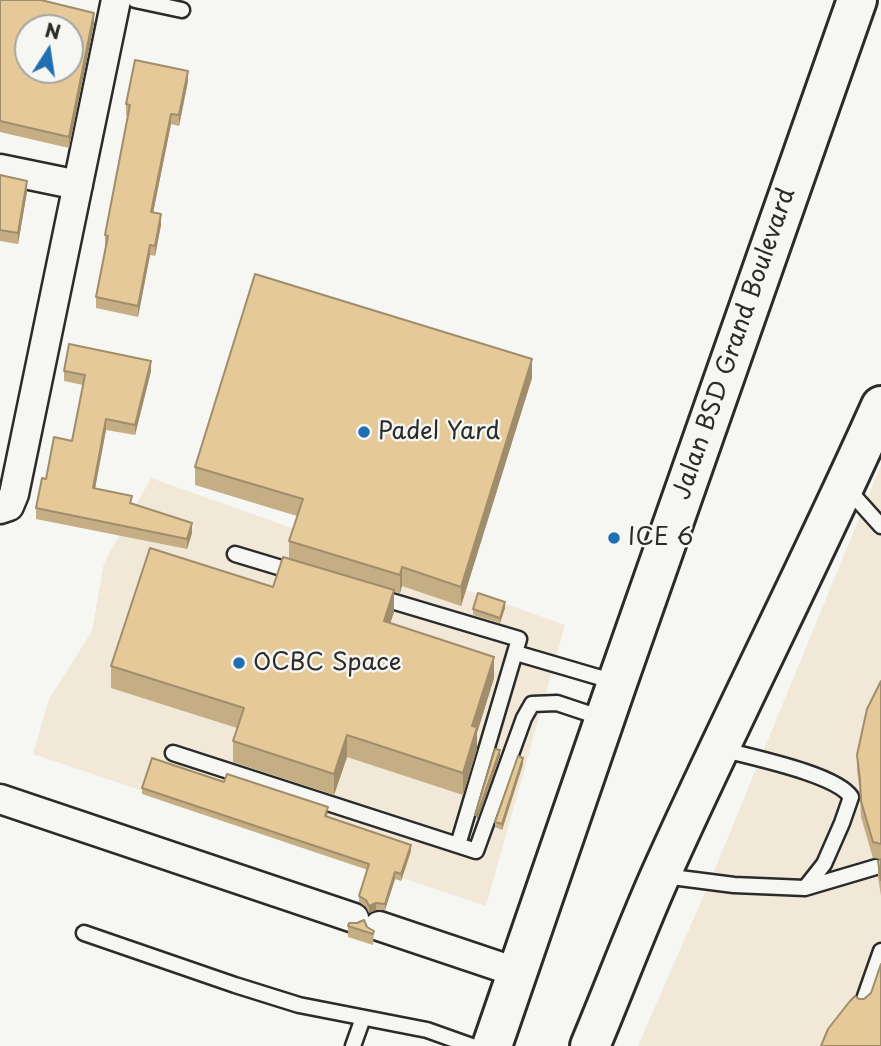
<!DOCTYPE html>
<html>
<head>
<meta charset="utf-8">
<style>
  body { margin:0 }
  #map { position:relative; width:881px; height:1046px; overflow:hidden; background:#f6f6f2; font-family:"Playpen Sans",sans-serif }
  canvas { display:block }
  .north { position:absolute; left:14px; top:14px; width:70px; height:70px; box-sizing:border-box; background:#f6f6f2; border:2px solid #a5a5a2; border-radius:50%; rotate:12deg; font-size:19px; font-weight:700; line-height:28px; text-align:center; color:#2b2b2b }
  .north::after { content:''; display:block; margin:auto; width:24px; height:32px; background:#1f6fb2; clip-path:polygon(50% 0,100% 100%,50% 72%,0 100%) }
</style>
</head>
<body>
<div id="map">
<canvas width="881" height="1046"></canvas>
<div class="north">N</div>
</div>
<script>
const ctx = document.querySelector('canvas').getContext('2d');
ctx.lineJoin = 'round';
function fillPath(path, color) {
  ctx.fillStyle = color;
  ctx.fill(path, 'evenodd');
}
function stroke(path, color, width, dash) {
  ctx.strokeStyle = color;
  ctx.lineWidth = width;
  ctx.lineCap = dash ? 'butt' : 'round';
  ctx.setLineDash(dash || []);
  ctx.stroke(path);
}
function write(font, color, halo, rows, align = 'center') {
  ctx.font = font + ' "Playpen Sans",sans-serif';
  ctx.lineWidth = 5;
  ctx.setLineDash([]);
  ctx.textBaseline = 'middle';
  ctx.strokeStyle = halo;
  ctx.fillStyle = color;
  for (const [text, x, y, turn = 0] of rows) {
    ctx.save();
    ctx.translate(x, y);
    ctx.rotate((+turn || 0) * Math.PI / 180);
    ctx.textAlign = isNaN(turn) ? turn : align;
    if (halo) ctx.strokeText(text, 0, 0);
    ctx.fillText(text, 0, 0);
    ctx.restore();
  }
}
fillPath(new Path2D(`
  M881 465V1046H638L710 881Z
  M151 478 565 625 486 906 33 754 49 699 92 631 104 563Z`), '#f1e8d7');
const service = new Path2D(`
  M135 0 182 10
  M846 487 881 526
  M235 554 298 573
  M378 597 519 639 458 845
  M516 653 615 682
  M721 749C750 757 836 774 851 797L842 823 824 864 805 888
  M173 753 476 851 524 718 532 704 557 703 605 719
  M664 876 734 885 805 888 876 867
  M84 933 235 985 299 1005 427 1030 472 1046
  M862 1005 881 951
  M353 1046 363 1018`);
const minor = new Path2D(`
  M0 169 78 185
  M0 509 9 506 14 494 116 0
  M0 799 354 918
  M379 926 516 972`);
const secondary = new Path2D(`
  M492 1046 617 683 857 0
  M590 1046C614 989 636 930 661 874 732 716 811 563 881 406`);
stroke(service, '#2b2b2b', 19);
stroke(minor, '#2b2b2b', 33);
stroke(secondary, '#2b2b2b', 44);
stroke(service, '#f6f6f2', 14);
stroke(minor, '#f6f6f2', 28);
stroke(secondary, '#f6f6f2', 38);
fillPath(new Path2D(`
  M0 0 94 24 69 148 0 132Z
  M188 81 179 126 171 124 153 213 161 225 155 256 150 255 138 317 96 308V297L106 247 105 246V235L128 116 126 115V104Z
  M0 175 27 192 18 244 0 241Z
  M64 371H151L135 435 106 430 95 489 132 503 192 533 187 549 36 519V508L46 479 72 441 83 385 64 381Z
  M532 378 461 606 402 586 400 593 394 592V612L390 623 494 678 477 733V749L463 795 347 757 334 795 233 762V741L237 728 111 688V666L273 587 289 559V541L297 516 195 485V467Z
  M505 608 500 623 473 615V609Z
  M881 681V896L878 877V861L880 859 873 858 861 817 860 795 857 770V755Z
  M523 764 502 830 495 827V822Z
  M224 782 328 813 327 817 411 851 401 881 395 879 385 910H376L369 913 366 907 359 902V896L368 870 142 794V788Z
  M348 926 367 927 374 931 373 945 348 937Z`), '#c5ad84');
fillPath(new Path2D(`
  M94 13V24L69 148V137Z
  M188 71V81L179 126V115Z
  M171 114V124L151 223V212Z
  M27 181V192L18 244V233Z
  M161 214V225L155 256V246Z
  M150 245V255L138 317V306Z
  M532 359V378L461 606V587Z
  M151 361V371L135 435V425Z
  M106 419V430L93 499V488Z
  M192 523V533L187 549V539Z
  M402 567V586L400 593V575Z
  M394 590V612L384 642V621Z
  M505 602V608L500 623V618Z
  M494 657V678L477 733V749L463 795V773L472 726Z
  M347 735V757L334 795V774Z
  M500 750V756L477 821V815Z
  M523 758V764L502 830V824Z
  M411 845V851L401 881V874Z
  M395 872V879L385 910V904Z
  M376 903V910L369 913V906Z`), '#a08d6b');
const building = new Path2D(`
  M0 0H41L94 13 69 137 0 121ZM28 28H70V70H28Z
  M135 60 188 71 179 115 171 114 151 212 161 214 155 246 150 245 138 306 96 297 108 236 105 235 130 105 126 104Z
  M0 175 27 181 18 233 0 230Z
  M255 274 532 359 461 587 402 567 400 575 289 541 303 499 195 467Z
  M69 344 151 361 135 425 106 419 93 488 132 496 130 503 192 523 187 539 36 508 42 478 46 479 54 437 72 441 85 375 64 371Z
  M150 548 273 587 283 557 394 590 384 621 494 657 472 726 477 727 463 773 347 735 334 774 233 741 244 708 111 666Z
  M478 593 505 602 500 618 473 609Z
  M881 681V844L873 842 861 801 860 780 857 755 867 709Z
  M495 749 500 750 477 815H475Z
  M518 756 523 758 502 824 495 822Z
  M152 758 224 782 227 774 328 807 325 816 411 845 401 874 395 872 385 904 376 903 369 906 366 900 359 896 369 864 142 788Z
  M881 859V880L878 861Z
  M364 920 367 927 374 931 373 934 348 926 349 923H357Z
  M881 964V1046H821L828 1029 850 1001 855 996 859 999H864L871 993Z`);
fillPath(building, '#e5c999');
stroke(building, '#a08d6b', 2);
for (const [x, y, r, color] of [
  [364,432,7,"#1f6fb2"],
  [614,538,7,"#1f6fb2"],
  [239,663,7,"#1f6fb2"]
]) {
  const dot = new Path2D();
  dot.arc(x, y, r, 0, 2 * Math.PI);
  ctx.fillStyle = color;
  ctx.fill(dot);
  stroke(dot, '#f6f6f2', 2.5);
}
write('24px', '#2b2b2b', '#f6f6f2', [
  ["Jalan BSD Grand Boulevard",735,344,-71]
]);
write('24px', '#2b2b2b', '#f6f6f2', [
  ["Padel Yard",378,432],
  ["ICE 6",628,538],
  ["OCBC Space",253,663]
], 'left');
</script>
</body>
</html>
